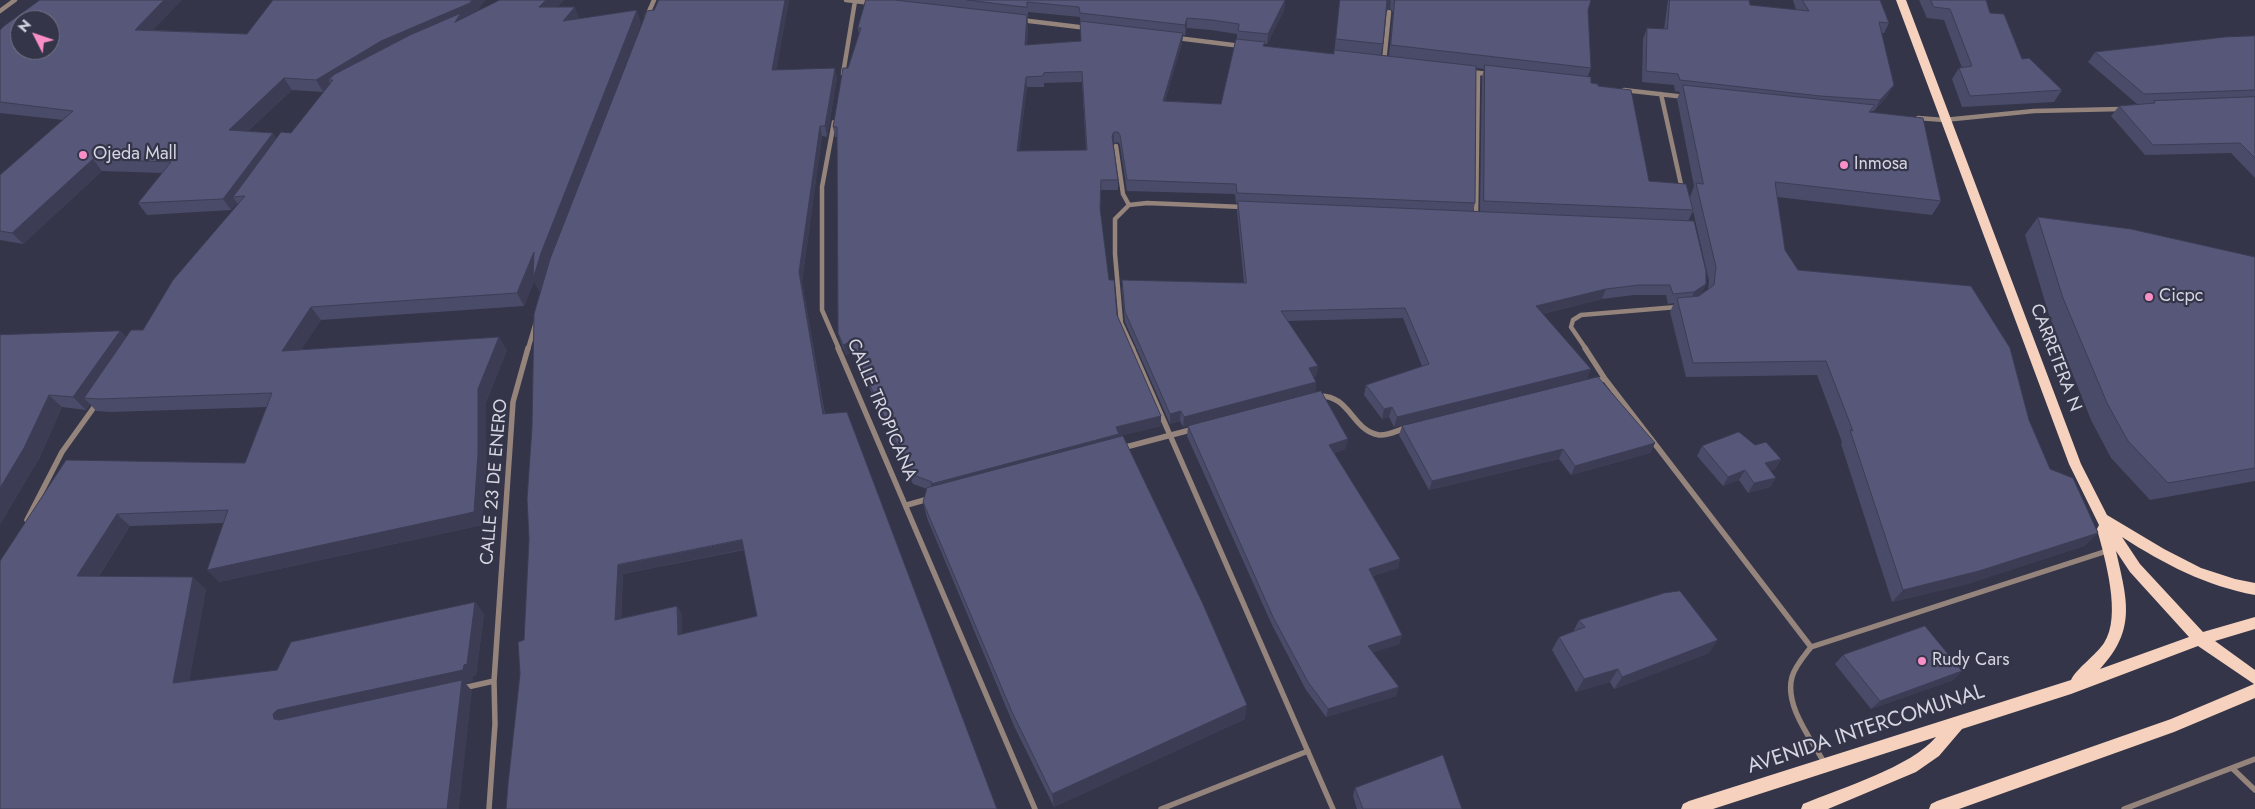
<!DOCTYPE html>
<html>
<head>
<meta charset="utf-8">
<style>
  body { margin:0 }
  #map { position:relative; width:2255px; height:809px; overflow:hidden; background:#343548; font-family:Jost,sans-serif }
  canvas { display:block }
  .north { position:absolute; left:10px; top:10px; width:50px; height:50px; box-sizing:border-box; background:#343548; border:1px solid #747586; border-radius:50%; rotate:311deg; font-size:14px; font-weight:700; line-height:20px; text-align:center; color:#d5d6e2 }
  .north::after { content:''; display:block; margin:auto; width:18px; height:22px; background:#fa8fc7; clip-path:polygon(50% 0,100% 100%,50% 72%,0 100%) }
</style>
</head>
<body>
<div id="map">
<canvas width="2255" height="809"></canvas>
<div class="north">N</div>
</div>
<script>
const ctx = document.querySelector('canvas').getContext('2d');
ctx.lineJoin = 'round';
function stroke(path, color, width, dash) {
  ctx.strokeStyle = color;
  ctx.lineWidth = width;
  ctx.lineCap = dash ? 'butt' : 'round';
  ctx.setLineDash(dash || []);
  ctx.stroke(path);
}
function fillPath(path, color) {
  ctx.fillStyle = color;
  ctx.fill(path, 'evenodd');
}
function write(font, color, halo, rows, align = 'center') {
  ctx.font = font + ' Jost,sans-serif';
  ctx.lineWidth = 4.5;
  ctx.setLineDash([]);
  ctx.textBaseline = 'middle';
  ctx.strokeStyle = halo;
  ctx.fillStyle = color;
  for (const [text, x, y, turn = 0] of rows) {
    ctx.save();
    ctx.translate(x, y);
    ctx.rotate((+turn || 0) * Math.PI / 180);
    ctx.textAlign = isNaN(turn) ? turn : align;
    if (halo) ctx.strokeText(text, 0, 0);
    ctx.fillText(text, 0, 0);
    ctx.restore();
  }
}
stroke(new Path2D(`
  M846 0 871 3
  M0 11 15 0
  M647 16 654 0
  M1021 20 1087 28
  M1177 38 1241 46
  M1384 62 1389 12
  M1470 72 1489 74
  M843 74 855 1
  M1624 90 1685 97
  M1661 94 1682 189
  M1918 118 1944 120 2034 111 2121 109
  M834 122 822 187V310L839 349
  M1116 146 1123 194 1129 205
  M1476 217 1478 73
  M528 349 536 322
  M1133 349 1121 323 1115 254V219L1129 205 1147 203 1243 207
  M1586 349 1571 327 1573 320 1581 315 1677 307`), '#95847b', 4.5);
stroke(new Path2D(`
  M838 348 1035 809
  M1132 348 1333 809
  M1585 348 1605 379
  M1596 381 1605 379 1811 647C1804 656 1795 666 1792 677 1784 706 1812 740 1825 764
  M1318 396C1350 394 1352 431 1379 435 1388 436 1398 430 1406 428
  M1122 448 1194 429
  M907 505 928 499
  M27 520 62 452 97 403
  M1811 647 2110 550
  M463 688 494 681
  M2232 768 2255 790
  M489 809 495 724 494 681 513 402 528 348
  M1161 809 1308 751
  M2124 809 2255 759`), '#95847b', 5.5);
fillPath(new Path2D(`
  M1896 0H1906L2081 464 2107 515 2164 549 2201 568 2235 579 2255 583V595C2206 586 2164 564 2122 537L2140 564 2203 632 2255 617V629L2215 641 2255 670V698L2174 732 1959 809H1929L1931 804 1937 801 2171 719 2254 684 2198 646 2071 694 1962 729 1939 756 1916 772 1828 809H1801L1803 804C1841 788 1911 767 1936 737L1713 809H1681L1683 804 1689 801 2071 680C2076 669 2096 655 2104 643 2122 616 2105 559 2097 529L2099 525 2069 464ZM2116 551 2130 572 2189 637 2100 669C2137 629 2127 600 2116 551Z`), '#f5d1be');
fillPath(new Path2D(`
  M273 0H485L477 11 500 0H564L557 7 579 19 641 23 547 267 540 292 534 281 524 306 321 320 301 349 507 350 486 402V466L482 525 219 582 224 523 130 526 99 576 206 589 189 681 277 670 475 602 484 614 476 675 473 676V681L465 683 472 691 0 809V561L245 463 267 407 111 412 96 411 90 404 86 410 62 407 38 461 0 335 120 331 126 337 143 330 238 204 237 203 231 210 147 215 138 203 162 173 102 171 23 244 0 240V175L63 120 0 113V30H153L247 34ZM292 90 323 92 325 91 291 133 276 139 273 133 248 131Z
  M659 0H789L776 70 837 78 827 137 822 136 802 282 825 414 997 809 524 640 654 10ZM744 550 757 616 682 634V615L677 606 621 618 623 574Z
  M866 0H1285L1284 10 1267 44H1264V46L1334 54 1340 0H1591L1588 10 1591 68 1588 76 1591 83 1598 86 1649 181 1690 197 1694 186 1677 99 1680 92 1675 91 1674 85 1642 82 1643 39 1647 28 1664 29 1668 0H1749L1750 5 1796 10 1793 0H1880L1889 23 1884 33H1882L1888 95 1874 111H1872L1871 112 1941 201 1932 215 1777 197 1785 250 1798 270 2029 420 2050 469 2098 533 2084 546 1967 584 1892 602 1841 444 1842 442 1817 375 1686 377 1670 312 1674 303 1668 304 1666 295H1634L1602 299 1542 314 1587 379 1394 427 1389 417 1382 419 1364 395 1366 385 1422 366 1403 318 1287 321 1318 366 1316 376 1313 377 1316 382 1315 392 1183 427 1180 421 1170 424 1125 322 1122 290V280L1244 283 1237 211 1238 203H1236L1235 194 1127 191 1120 145 1118 142 1114 143 1113 144 1118 180V190H1101L1100 212 1109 280 1117 315 1161 426 1119 436V437L1245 719 1054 807 1014 726 927 518 923 502 927 489 913 484 853 352 846 355 841 343 838 333 837 137H835L833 127 848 68 859 35 858 28ZM1390 8 1393 12 1389 56 1381 55 1383 44 1386 11ZM1028 12 1080 17 1081 41 1027 45 1028 25 1027 17H1028ZM1187 28 1211 30 1237 34V39L1221 104 1165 101 1182 43 1183 35H1185ZM1476 68 1484 69 1482 77 1480 212 1473 211 1475 203ZM1082 82 1086 150 1019 151 1027 87H1044V83ZM1693 211 1709 281 1708 289 1698 296 1701 294 1706 284 1688 221Z
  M1919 0H1986L1990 13 2022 59 2062 90 2054 102 1962 107 1952 79 1959 68H1962L1944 20 1927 18Z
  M2255 36V178L2231 153 2145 155 2111 116 2119 106 2146 103 2137 104 2088 62 2095 52Z
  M2038 217 2255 257V481L2150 500 2111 458 2091 420 2049 315 2025 235Z
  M1188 426 1348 439 1345 449 1334 453 1400 559 1398 568 1373 576 1402 635 1399 644 1373 652 1396 696 1326 717 1306 690 1272 625 1187 436Z
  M1402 426 1655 443 1650 453 1571 475 1559 459 1429 490 1399 435Z
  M1755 445 1781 459 1775 469 1770 470 1776 478 1770 487 1748 493 1739 480 1723 486 1697 456 1702 446Z
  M1579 620 1709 653 1614 689 1610 682 1576 692 1552 650 1559 637 1573 632Z
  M1843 655 1962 671 1953 680 1871 709 1835 664Z
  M1355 788 1462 809H1357L1353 796Z`), '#4a4b68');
fillPath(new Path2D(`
  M164 0H182L143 41 135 30Z
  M472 0H485L476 14 333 80H328L332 87 323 92 316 80 381 41Z
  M546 0H564L545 20 539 7Z
  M785 0H789L775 80 772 70Z
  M1285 0 1284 10 1267 44 1268 34Z
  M1387 0H1391L1390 8 1385 12Z
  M575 7 580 20 563 21Z
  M637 10 641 23 547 267 540 292 534 281 524 306 517 293 534 252 541 253Z
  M1027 15 1028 25 1026 55 1025 45Z
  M1187 18V28L1185 35V25Z
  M1183 33 1182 43 1162 111 1163 101Z
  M835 68 837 78 827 137 825 126Z
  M1026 77 1027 87 1018 161 1017 151Z
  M284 78 292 90 237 141 229 130Z
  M1894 85 1888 95 1874 111 1880 100Z
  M820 126 822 136 802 282 826 424 823 414 799 272Z
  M1114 132V143L1112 147V136Z
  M273 133 280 145 233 197 237 203 231 210 223 199Z
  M93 159 102 171 23 244 12 233Z
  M1706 284 1701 294 1690 302 1694 292Z
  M1606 289 1602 299 1532 316 1536 306Z
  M311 307 321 320 292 364 282 351Z
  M120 331 132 344 84 398 90 404 86 410 73 397Z
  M499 337 507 350 486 402V466L482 525 219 582 207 570 478 389Z
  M850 342 853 352 846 355 843 345Z
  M1318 366 1316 376 1307 378 1309 368Z
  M1591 369 1587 379 1394 427 1397 417Z
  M1316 382 1315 392 1183 427 1184 417Z
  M49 395 62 407 38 461 0 525V488Z
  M1392 407 1389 417 1382 419 1384 409Z
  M1181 411 1180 421 1170 424V414Z
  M1161 416V426L1119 436V444L933 493 931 484 1116 427Z
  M1348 439 1345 449 1327 455 1329 445Z
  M1655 443 1650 453 1571 475 1575 466Z
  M1563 449 1559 459 1429 490 1432 481Z
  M1781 459 1775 469 1759 473 1765 463Z
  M1745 470 1739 480 1723 486 1728 477Z
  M1776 478 1770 487 1748 493 1754 483Z
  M117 514 130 526 91 588 77 576Z
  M2098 533 2084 546 1967 584 1892 602 1903 590Z
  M742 540 746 549 623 574 620 629 615 620 618 565Z
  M1400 559 1398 568 1367 578 1369 569Z
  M193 577 206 589 187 694 173 683Z
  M475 602 484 614 476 675 473 676V681L465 683 472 691 459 809H447L289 721 274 719 273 714 277 710Z
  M677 606 682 615V644L678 635Z
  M1402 635 1399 644 1366 655 1368 646Z
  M1718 640 1709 653 1614 689 1622 677Z
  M1618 669 1610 682 1576 692 1584 679Z
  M1962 671 1953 680 1871 709 1880 701Z
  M1399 687 1396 696 1326 717 1328 709Z
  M1247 705 1245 719 1054 807 1052 794Z`), '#3c3d55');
const building = new Path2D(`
  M40 0H164L135 30 247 34 273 0H472L470 3 381 41 316 80 284 78 229 130 273 133 223 199 138 203 171 162 93 159 12 233 0 231V175L73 111 0 102V30L4 26ZM20 20H50V50H20Z
  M500 0H546L539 7H575L563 21 637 10 541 253 533 279 534 252 517 293 311 307 282 351 499 337 478 389V454L474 512 207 570 228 510 117 514 77 576 193 577 173 683 277 670 291 642 475 602 467 664 464 665 463 670 277 710 273 714 274 719 279 720 462 680 447 809H0V561L66 460 245 463 272 393 99 399 84 398 131 330H143L173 280 245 196 233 197 281 132 291 133 333 80H328L335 74 410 35 461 13 455 22Z
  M659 0H785L772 70 835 68 825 126H820L799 272 823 414 847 412 997 809H506L508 784 520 674 518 642 524 640 529 539 527 499 532 427 534 314 550 259 647 11 654 10ZM742 540 757 616 678 635 677 606 615 620 618 565Z
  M866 0H895L1027 15 1025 45 1081 41 1080 21 1183 33 1163 101 1221 104 1236 39 1265 42 1263 46 1334 54V50L1476 66 1475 203 1237 193 1236 184 1127 180 1120 135 1118 132H1114L1112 136 1118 180H1101L1100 208 1109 280H1114L1117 315 1161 416 1116 427 1119 434 931 484 932 482 911 474 850 342 843 345 838 333 837 127H833L843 68H848L861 28H858ZM1082 72 1087 150 1017 151 1026 77 1043 76 1044 73Z
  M967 0H1285L1268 34 1238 31 1239 24 1212 20 1187 18 1185 25 1080 13 1079 7 1027 2V7Z
  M1340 0H1387L1383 44 1336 39Z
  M1395 0H1591L1588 10 1591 68 1391 45Z
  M1670 0H1749L1750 5 1809 11 1802 0H1880L1889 23 1879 22 1894 85 1880 100 1820 96 1680 80 1678 74 1646 71 1647 28 1667 29Z
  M1931 0H1986L1990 13 2004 14 2022 59 2029 58 2062 90 1970 96 1959 68 1972 66 1950 9 1934 7Z
  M2255 36V90L2144 94 2095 52 2225 37Z
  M1485 65 1591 77V83L1598 84V86L1631 90 1649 181 1686 184 1693 210 1484 201Z
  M1683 85 1875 105 1869 112 1923 118 1941 201 1775 182 1785 250 1798 270 1971 286 2010 348 2029 420 2050 469 2073 478 2098 533 1979 571 1903 590 1850 430 1853 431 1826 361 1693 363 1677 298 1699 296 1714 285 1716 267 1696 183 1703 184Z
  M2255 97V158L2240 143 2153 145 2119 106 2155 103 2154 101Z
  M1238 201 1694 221 1706 271V284L1694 292 1673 294 1670 285H1639L1606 289 1536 306 1591 369 1397 417 1392 407 1384 409 1366 385 1429 364 1405 308 1281 311 1318 366 1309 368 1316 382 1184 417 1181 411 1170 414 1125 312 1122 280 1246 283Z
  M2038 217 2131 229 2255 257V468L2168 483 2128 441 2107 403 2063 298Z
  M120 331 73 397 49 395 24 448 0 488V335Z
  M1598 377 1655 443 1575 466 1563 449 1432 481 1402 426Z
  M1321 391 1348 439 1329 445 1400 559 1369 569 1402 635 1368 646 1399 687 1328 709 1308 682 1273 617 1188 426Z
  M1739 432 1755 445 1766 442 1781 459 1765 463 1776 478 1754 483 1745 470 1728 477 1702 446Z
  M1123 436 1202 602 1247 705 1052 794 1012 712 923 502 927 488Z
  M1680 591 1718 640 1622 677 1618 669 1584 679 1559 637 1585 627 1579 620 1664 593Z
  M1925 626 1962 671 1880 701 1843 655Z
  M1443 755 1462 809H1363L1355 788Z`);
fillPath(building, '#565779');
stroke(building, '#3c3d55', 1);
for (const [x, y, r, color] of [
  [83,155,5,"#fa8fc7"],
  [1844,165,5,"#fa8fc7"],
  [2149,297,5,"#fa8fc7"],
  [1922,661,5,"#fa8fc7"]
]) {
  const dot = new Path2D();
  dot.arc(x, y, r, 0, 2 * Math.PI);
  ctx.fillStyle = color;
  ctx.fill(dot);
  stroke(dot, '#343548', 2);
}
write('18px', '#d5d6e2', '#343548', [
  ["Ojeda Mall",93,155],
  ["Inmosa",1854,165],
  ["Cicpc",2159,297],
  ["Rudy Cars",1932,661]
], 'left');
write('18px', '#d5d6e2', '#343548', [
  ["CARRETERA N",2055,358,69],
  ["CALLE TROPICANA",881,410,67],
  ["CALLE 23 DE ENERO",495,482,-85]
]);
write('21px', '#d5d6e2', '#343548', [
  ["AVENIDA INTERCOMUNAL",1866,730,-18]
]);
</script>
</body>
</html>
